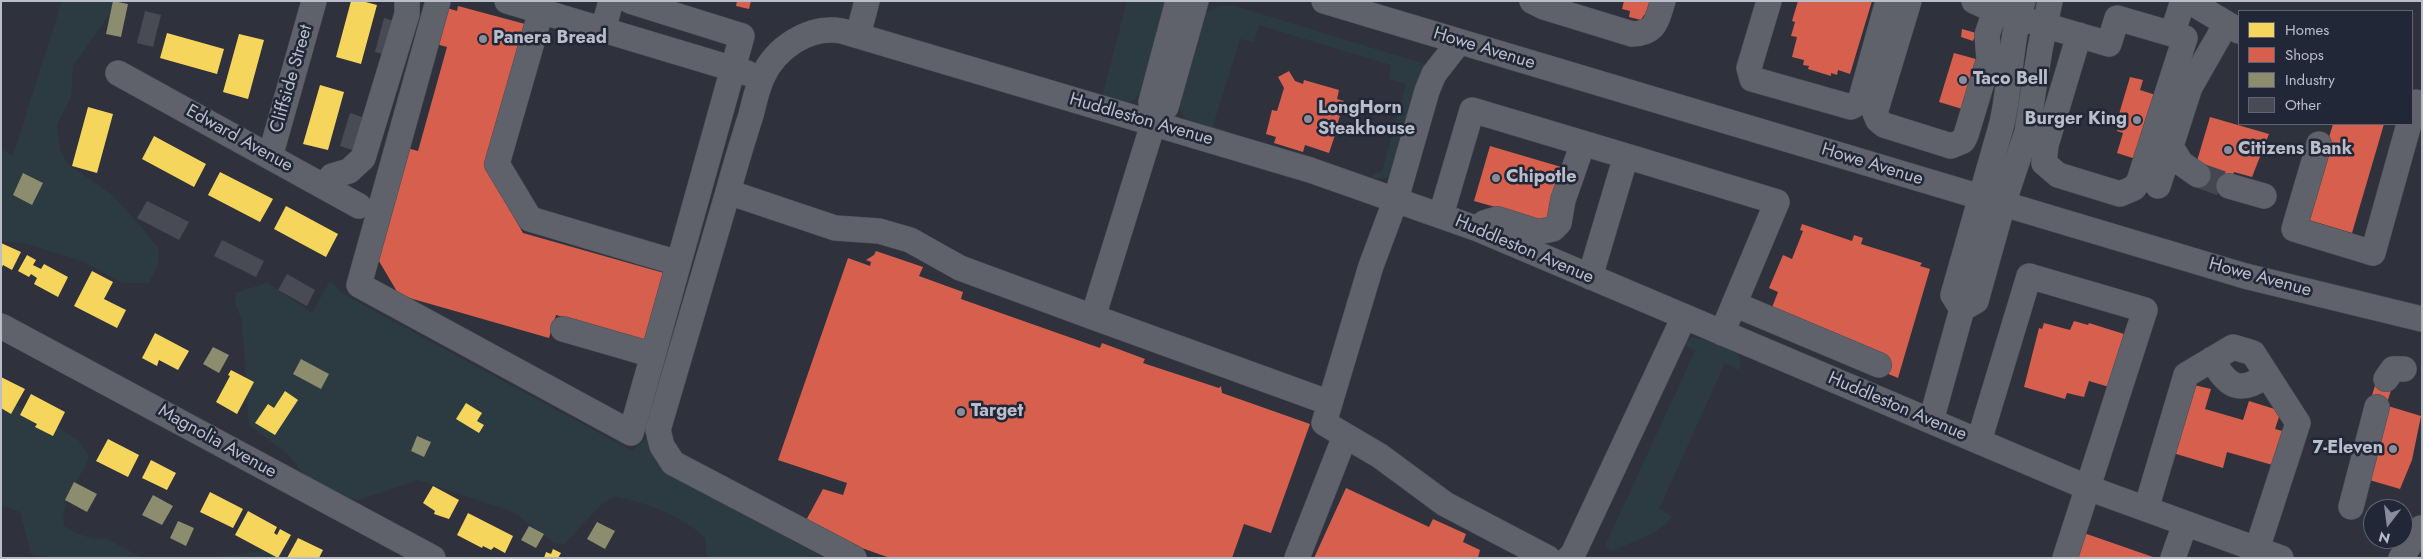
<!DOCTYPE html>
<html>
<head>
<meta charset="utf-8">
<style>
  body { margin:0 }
  #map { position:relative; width:2423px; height:559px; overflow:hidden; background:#2f323c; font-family:Jost,sans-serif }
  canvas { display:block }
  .frame { position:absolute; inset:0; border:2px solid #babecb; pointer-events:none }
  .legend { position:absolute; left:2238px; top:10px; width:175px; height:115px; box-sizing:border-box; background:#222737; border:1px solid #5f6372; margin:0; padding:6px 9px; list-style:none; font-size:15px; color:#babecb }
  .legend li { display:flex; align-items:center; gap:10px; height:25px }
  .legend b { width:25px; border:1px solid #5f6372 }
  .north { position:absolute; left:2363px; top:499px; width:50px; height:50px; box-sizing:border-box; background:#222737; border:1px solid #5f6372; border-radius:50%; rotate:195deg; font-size:14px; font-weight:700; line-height:20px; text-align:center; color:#babecb }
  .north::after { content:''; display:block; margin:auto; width:18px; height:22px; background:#898d99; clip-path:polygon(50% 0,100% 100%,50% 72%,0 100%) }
</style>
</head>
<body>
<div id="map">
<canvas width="2423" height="559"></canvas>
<div class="frame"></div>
<ul class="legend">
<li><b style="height:14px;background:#f6d55c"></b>Homes</li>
<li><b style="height:14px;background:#d6604d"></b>Shops</li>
<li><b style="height:14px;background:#8c8c6e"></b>Industry</li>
<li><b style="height:14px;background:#484b53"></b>Other</li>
</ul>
<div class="north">N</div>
</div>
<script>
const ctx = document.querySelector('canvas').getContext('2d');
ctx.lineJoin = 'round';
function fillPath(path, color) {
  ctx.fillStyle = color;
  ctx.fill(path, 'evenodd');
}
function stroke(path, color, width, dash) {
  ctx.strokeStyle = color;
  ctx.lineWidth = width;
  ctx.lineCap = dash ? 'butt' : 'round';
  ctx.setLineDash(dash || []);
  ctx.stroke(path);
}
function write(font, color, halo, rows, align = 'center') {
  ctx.font = font + ' Jost,sans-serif';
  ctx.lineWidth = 5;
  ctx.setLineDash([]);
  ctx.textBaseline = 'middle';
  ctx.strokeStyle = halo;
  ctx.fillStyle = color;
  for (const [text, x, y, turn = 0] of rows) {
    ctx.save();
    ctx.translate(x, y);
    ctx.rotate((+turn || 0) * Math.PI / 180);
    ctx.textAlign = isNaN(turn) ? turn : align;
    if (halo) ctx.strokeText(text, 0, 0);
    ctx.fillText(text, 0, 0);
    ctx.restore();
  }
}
fillPath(new Path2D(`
  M62 1H115L109 15 73 66 71 97 57 124 60 150 68 164 111 194 137 222 158 248 159 261 149 283H123L82 261 27 244 1 241V149L13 156Z
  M1127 1H1166V3L1140 94C1129 107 1119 103 1105 99L1103 93Z
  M1219 6H1235L1431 66 1394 172 1387 178H1373V174L1382 172 1406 84 1389 79 1391 65 1259 25 1254 42 1240 39 1213 126 1226 130V132C1207 127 1181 127 1179 104L1205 13Z
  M330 281 343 294 632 451 647 437C651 451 655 464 667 473L824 558H707L705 538C680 514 647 503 614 496L601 505 564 544 554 543 514 512 418 480 358 500 332 496 311 484 289 455 249 425 242 321 236 305 235 293 267 283 312 313Z
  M1690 338C1701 338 1734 346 1739 357 1741 361 1740 366 1739 370L1725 363 1659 509 1672 516C1664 532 1629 543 1612 551L1605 546 1695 351 1683 344Z
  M14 404 41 416 79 441 89 457C80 480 60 500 64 526L76 533 93 539 106 538 142 558H48L31 554 20 512 1 505V408Z
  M278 549 284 558H211Z`), '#2c3b42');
fillPath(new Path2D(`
  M351 1H362L377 5 361 64 336 57Z
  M167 33 224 49 217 74 160 58Z
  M239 34 264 40 248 99 223 92Z
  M320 85 344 92 328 150 303 144Z
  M88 107 113 114 97 173 72 166Z
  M154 136 206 164 194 187 142 159Z
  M220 172 273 199 260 222 208 195Z
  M286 206 338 234 326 257 274 229Z
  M1 243 21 252 12 270 3 265 1 269Z
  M27 255 36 260 33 265 41 269 44 264 68 277 58 297 34 284 37 278 31 274 29 277 18 271Z
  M92 271 113 282 104 299 126 310 117 328 74 306Z
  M155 333 189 351 178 370 159 360 157 366 142 358Z
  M231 370 254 382 237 414 216 402 230 376 228 375Z
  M1 377 25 389 11 414 1 408Z
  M285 391 298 400 275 435 255 423 268 404 274 408Z
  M31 394 65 412 53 436 35 427 37 424 20 415Z
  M466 403 482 413 477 421 484 425 479 433 456 419Z
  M108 439 139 455 128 477 96 461Z
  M151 460 176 473 167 490 142 478Z
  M433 486 459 500 449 519 434 514 435 511 423 503Z
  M210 492 243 509 233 528 200 512Z
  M248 511 277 527 274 533 277 535 280 529 291 535 278 558 235 535Z
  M468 513 513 536 505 553 494 547 491 550 483 546 482 548 457 535Z
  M298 538 323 550 319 558H287Z
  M553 549 561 553 558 558H544L546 552 551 554Z`), '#f6d55c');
fillPath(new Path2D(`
  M737 1H751L749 9 736 6Z
  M1624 1H1656L1652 17 1644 15 1641 20 1629 17 1630 11 1622 9Z
  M1798 1H1872L1850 74 1838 70 1837 75 1831 73V76L1808 69 1809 66 1803 65 1804 60 1792 57 1797 37 1791 36 1795 22 1792 21Z
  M458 6 525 24 486 166 523 233 664 273 646 340 556 315 549 338 399 295 376 256 407 148 418 151 447 47 436 44 447 8 457 11Z
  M1962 29 1976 33 1973 41 1961 37Z
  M1954 53 1983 61 1969 111 1939 102Z
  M1289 71 1295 81 1303 84 1304 80 1339 90 1337 99 1344 101 1336 129 1341 130 1339 136 1335 135 1329 153 1305 145 1303 152 1274 143 1276 137 1266 134 1272 110 1277 111 1284 88 1278 77Z
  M2130 77 2143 80 2140 90 2162 97 2139 160 2117 153 2123 133 2117 131 2120 122 2117 121Z
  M2210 117 2269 134 2252 177 2234 172 2227 193 2196 184 2202 162 2197 161Z
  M2333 124H2384L2352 233 2305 219Z
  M1490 146 1568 169 1552 223 1474 201Z
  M1802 224 1852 241 1854 235 1863 238 1861 244 1922 263 1920 266 1930 269 1898 378 1879 370 1771 310 1778 292 1769 288 1783 255 1792 259 1803 231 1800 230Z
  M876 251 923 267 919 276 963 292 961 299 1100 348 1102 343 1145 359 1143 363 1219 388 1221 386 1222 393 1310 424 1271 533 1244 524 1232 558H890L828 536 804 524 823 489 843 495 847 483 778 460 848 258 870 266 871 262 866 260 874 255Z
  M2074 321 2088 325 2089 323 2124 334 2109 387 2089 381 2084 397 2067 393 2065 399 2024 387 2039 328 2042 329 2044 323 2070 330Z
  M2378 376 2394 381 2385 409 2369 405Z
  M2194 385 2211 389 2205 409 2243 420 2249 401 2281 411 2275 429 2286 432 2276 466 2227 452 2223 468 2173 453Z
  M2388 406 2421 416 2412 460 2400 489 2366 479Z
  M1346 488 1429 527 1433 519 1466 534 1463 542 1480 550 1478 558H1314Z
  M2081 532 2153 557V558H2071Z`), '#d6604d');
fillPath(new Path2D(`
  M113 1 128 4 121 37 106 34Z
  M23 173 43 183 32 205 13 195Z
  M213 347 229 355 219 373 203 364Z
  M301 359 329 374 321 389 293 374Z
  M417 436 431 442 424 457 411 451Z
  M74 482 97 494 87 512 65 500Z
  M153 495 173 506 162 525 142 515Z
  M178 521 194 528 186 546 170 538Z
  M597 522 615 531 605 549 587 539Z
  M529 526 544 534 536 548 521 540Z`), '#8c8c6e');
fillPath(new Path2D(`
  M145 11 161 15 153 47 137 43Z
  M384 18 400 23 391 56 375 52Z
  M350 113 368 119 358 152 340 146Z
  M147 201 189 222 179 240 137 218Z
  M222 240 264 261 256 277 214 256Z
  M287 274 315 290 307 306 278 290Z`), '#484b53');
stroke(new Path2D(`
  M2198 175 2229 186`), '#444751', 25, [25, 12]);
const minor = new Path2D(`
  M438 1 359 285 631 433 653 355
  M507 1 747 73
  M1178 1 1151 102 1157 111 1166 107 1196 1
  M1324 1 2245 276 2422 319
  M1532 1 1544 7 1632 34C1656 33 1656 22 1663 1
  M1769 1 1749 68 1752 79 1851 107 1858 103 1861 98 1888 1
  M1909 1 1875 113 1878 120 1884 125 1951 146 1963 141 1966 135 1989 59 1987 35 1995 11
  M1974 1 1995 11 2109 44 2117 18 2172 34 2183 1
  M2189 1 2239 31
  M541 11 497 164 530 219 678 263
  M603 30 611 1
  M858 35 867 1
  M2079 35 2046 145 2044 163 2058 175 2120 194 2134 188 2139 181 2185 38 2172 34
  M1459 42 1434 74 1427 91 1396 199 1371 266 1324 423 1380 456 1445 504 1548 558
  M118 73 359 206
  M2412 116 2416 102
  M1153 124 1093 317 1330 403
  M2319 144 2294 229 2373 253 2409 124
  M2170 145 2181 163 2198 175
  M1626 156 1777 202 1722 333
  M270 157 314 1
  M2158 186 2190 87 2226 24
  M2229 186 2264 196
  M324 187 332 176 349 171 363 158 407 14V1
  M728 192 658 430 662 446 673 463 854 558
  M1441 215 1472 110 1626 156 1590 277
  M1478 229 1484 223 1497 219 1538 232 1553 229 1559 223 1563 200 1583 143
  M1734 304 1879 365
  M1962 309 1953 295 2002 123C2011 83 2010 40 2023 1
  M1093 317 960 268 910 240 879 231 835 228 728 192C735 166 743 140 751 115 754 103 757 89 762 78 775 48 809 25 842 31L1310 170 1478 229 2091 489 2281 558
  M1 326 433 558
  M563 329 653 355 742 36 630 1
  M2212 359C2227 387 2240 395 2267 375
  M2386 379 2393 369H2404
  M1931 421 1962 309 1976 301 2003 204 2027 132 2040 49 2050 1
  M1979 441 2029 276 2145 310 2065 558
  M2351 507 2377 407
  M2146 509 2186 375 2233 347 2253 353 2298 423 2257 549
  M1297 558 1345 436
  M1569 558 1572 556 1684 317
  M2173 558 2185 524
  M2401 558 2421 528`);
stroke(minor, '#4b4d55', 26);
stroke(minor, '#5f626a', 25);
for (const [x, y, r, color] of [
  [483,39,5,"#898d99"],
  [1963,80,5,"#898d99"],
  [1308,119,5,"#898d99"],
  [2137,120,5,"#898d99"],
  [2228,150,5,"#898d99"],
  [1496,178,5,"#898d99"],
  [961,412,5,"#898d99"],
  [2393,449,5,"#898d99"]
]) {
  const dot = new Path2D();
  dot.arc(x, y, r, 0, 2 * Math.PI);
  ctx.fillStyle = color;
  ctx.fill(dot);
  stroke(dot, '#222737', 2);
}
write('bold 18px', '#babecb', '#222737', [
  ["Panera Bread",493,39],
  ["Taco Bell",1973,80],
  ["LongHorn",1318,109],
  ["Steakhouse",1318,130],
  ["Burger King",2127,120,"right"],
  ["Citizens Bank",2238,150],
  ["Chipotle",1506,178],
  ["Target",971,412],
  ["7-Eleven",2383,449,"right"]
], 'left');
write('18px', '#babecb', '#222737', [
  ["Howe Avenue",1484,49,17],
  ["Cliffside Street",292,79,-74],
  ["Huddleston Avenue",1141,120,16],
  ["Edward Avenue",239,139,29],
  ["Howe Avenue",1872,165,17],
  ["Huddleston Avenue",1524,250,23],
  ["Howe Avenue",2260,278,15],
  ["Huddleston Avenue",1897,407,23],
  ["Magnolia Avenue",217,442,29]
]);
</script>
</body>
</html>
